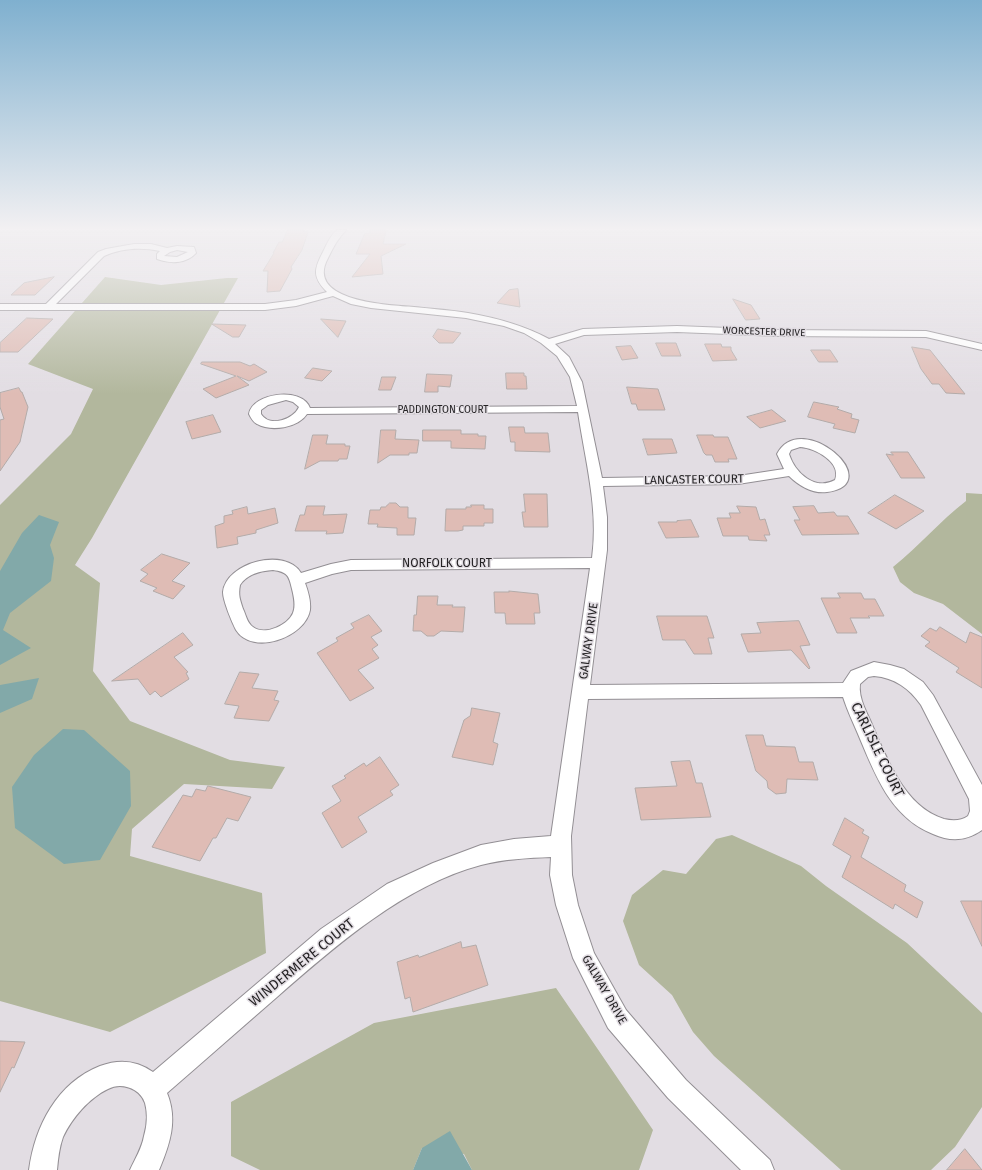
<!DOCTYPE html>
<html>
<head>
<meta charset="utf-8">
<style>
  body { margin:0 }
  canvas { display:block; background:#e2dde3 }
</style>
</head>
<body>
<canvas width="982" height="1170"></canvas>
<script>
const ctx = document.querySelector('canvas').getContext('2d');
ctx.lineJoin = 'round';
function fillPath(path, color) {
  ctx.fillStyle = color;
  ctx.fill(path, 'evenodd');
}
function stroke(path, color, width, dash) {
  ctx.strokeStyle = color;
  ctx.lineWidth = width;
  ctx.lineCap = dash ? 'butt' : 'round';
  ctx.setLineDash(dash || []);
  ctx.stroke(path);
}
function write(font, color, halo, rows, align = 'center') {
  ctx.font = font + ' "Fira Sans",sans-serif';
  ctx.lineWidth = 3;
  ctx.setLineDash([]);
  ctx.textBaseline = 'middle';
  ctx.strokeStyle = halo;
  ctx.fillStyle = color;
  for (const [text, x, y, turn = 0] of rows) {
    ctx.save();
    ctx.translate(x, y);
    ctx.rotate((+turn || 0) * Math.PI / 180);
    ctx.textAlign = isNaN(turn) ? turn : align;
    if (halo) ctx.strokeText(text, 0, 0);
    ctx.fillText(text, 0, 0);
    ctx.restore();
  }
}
fillPath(new Path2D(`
  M105 277 161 285 227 278H238L92 538 75 565 100 583 93 671 130 721 230 760 285 767 272 789 184 784 132 829 130 856 262 893 266 953 110 1032 0 1001V505L71 434 93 389 28 364Z
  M966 493 982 494V634L943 604 914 593 900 582 893 567C919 546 940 521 966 501Z
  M732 835 801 866 826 886 907 943 982 1013V1107L955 1147 931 1170H841L714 1056 693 1032 672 995 639 965 623 921 632 895 663 870 686 874 716 839Z
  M556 988 653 1130 639 1170H472L464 1154 422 1148 413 1170H260L231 1156V1102L374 1023Z`), '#b2b79d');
fillPath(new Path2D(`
  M39 515 59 522 50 545 54 558 51 581 10 613 3 630 31 648 0 665V571L22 533Z
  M39 678 32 699 0 713V685Z
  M63 729 84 730 130 771 131 806 100 860 64 864 15 828 12 787 34 755Z
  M450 1131 472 1170H413L422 1148Z`), '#82a9a9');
const building = new Path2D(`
  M288 230H304L303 232H308L302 250 291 267 292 269 280 291 267 292 268 271H263L274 253H273L279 242H282Z
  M370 230H386L383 244H406L381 256 383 274 352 277 370 254H356L365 233H370Z
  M54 277 35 295H11L24 283Z
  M518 289 520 307 497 303 509 290Z
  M733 299 751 305 760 319 746 320Z
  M27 318 53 319 18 352H0V343Z
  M321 319 346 321 338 337Z
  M212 324 246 325 239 337H233Z
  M438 329 461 333 453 343H439L433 337Z
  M656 343H676L681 356H662Z
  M705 344H721L722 347H731V350L737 360 713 361Z
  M631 346 638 358 622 360 616 347Z
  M912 347 930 350 965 394 946 393 939 384H932L921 369Z
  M811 350H830L838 362H819Z
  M202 362H240L250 366 254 364 267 372 249 381 237 376 249 385 216 398 203 389 236 376 201 364Z
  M313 368 332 371 322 381 305 378Z
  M506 373H524V376H526L527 389H507Z
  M427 374 452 375 450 387 438 386V392H425Z
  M382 377H396L391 390H379Z
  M627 387 658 389 665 410H638L636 404H632Z
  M19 388 21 392H22L28 407 20 442 0 471V420L4 419 0 407V393Z
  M814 402 839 407 837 409 852 414 851 418 859 420 855 433 833 428 835 424 808 417Z
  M772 410 786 421 760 428 747 417Z
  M213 415 221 432 192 439 186 422Z
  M509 427H524L525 433H548L550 452 515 451V442H511Z
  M381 430H396L395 439 419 440 417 453H409V455H390L378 463Z
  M423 430H461V434H478V436H486L485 449 451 448V441H423Z
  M313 435H328L326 444H345V446H350L347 459H339L338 461H320L305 469Z
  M697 435H713L714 437H728L737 459H728L729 462H715L712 455H706L704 453Z
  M643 439H672L677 453 648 455Z
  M891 452H908L925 478H901L886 454 893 455Z
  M524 494H547L548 527H524L522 512H525Z
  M895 495 924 511 896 529 868 513Z
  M390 503H396L400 507H408V518H416L414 535H397V528L377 527 378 524H368L370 510H380L381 507H385Z
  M471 505H484V509H493V523H484V526H463V530L458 531H445L446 509H466V507H471Z
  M307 506H325L323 515 347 514 343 533 326 534 327 531H295L300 515H304Z
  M737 506 756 507 760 520 765 519 770 535H764L767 541 749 540 748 536H723L717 518H731L729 513H740Z
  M814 506 818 513 834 512 837 516H848L859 534 802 535 794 520H800L793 507Z
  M247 507 248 514 275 508 278 523 256 530V533L237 537 238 544 217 548 215 526 224 523V516L233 514 232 511Z
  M691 520 699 537 666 538 658 522H677V521Z
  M162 554 190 563 172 581 185 586 173 599 153 591 157 588 140 581 148 574 141 570Z
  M509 591 538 594 540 613H534L535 624H506L505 613H495L494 592H509Z
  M838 593H861L864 599H875L884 616H868L870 618H850L857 633H837L821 598H840Z
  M418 596H438L437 605H453L452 607H465L463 632 441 631 434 636H427L421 631H413L414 615H416Z
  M369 615 382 631 371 637 378 645 372 649 379 658 358 670 374 688 350 701 317 653 338 641 336 638 354 628 351 624Z
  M657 616H707L714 638H708L712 654H694L685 640H663Z
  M799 621 810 645 800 646 810 668 809 669 791 650 748 652 741 634 761 633 757 623Z
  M940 627 966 643 970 632 982 637V688L956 672 959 668 925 646 930 642 921 636 930 628 936 631Z
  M183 633 193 645 174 657 188 672 186 673 189 679 161 697 155 691 150 695 138 679 112 681Z
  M240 672 259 674 252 688 278 691 274 700 279 701 269 721 234 718 239 706 225 704Z
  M472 708 500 713 493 742 498 744 493 765 452 757 464 720 470 716Z
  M746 735H763L766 746 795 747 799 762H813L818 780 787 779 786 793 776 794 768 788 767 781 756 771Z
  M380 757 399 785 390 791 393 795 358 817 367 832 342 848 322 813 341 801 332 786 346 778 344 776 364 763 366 766Z
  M690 761 696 783H702L711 817 641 820 635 788 677 786 671 762Z
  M208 786 251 797 238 821 227 818 216 838H213L200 861 152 847 183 795 192 797 196 789 205 791Z
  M845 818 864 830 862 833 869 837 861 857 906 885 904 891 923 902 917 918 895 904 893 909 842 877 851 856 833 845Z
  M961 901H982V946Z
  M461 942 462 948 476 945 488 985 413 1012 410 997 405 999 397 962 418 955 419 957Z
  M0 1041 25 1042 14 1068 12 1067 0 1092Z
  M965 1149 982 1170H947Z`);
fillPath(building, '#dfbcb5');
stroke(building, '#b3aba9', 1);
const street = new Path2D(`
  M337 230H346C337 240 334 246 328 258 304 302 390 305 414 307 432 309 450 310 468 313 497 318 523 325 549 339L583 329 677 326 779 330 926 331 982 344V350L926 337 779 336 677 332 584 335 555 344 569 357 582 382 602 478 738 476 784 469 777 454C801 407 889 484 827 492 813 494 799 486 789 476L738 484 603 486 607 517V550L590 685 843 683 851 671 874 662 890 665 904 669 923 682 933 695 982 785V830C966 841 951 842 933 834 890 817 875 774 858 734 853 722 847 710 843 697L588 699 571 836 572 875 578 905 594 953 626 1010 686 1080 770 1160 774 1170H741L668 1098 608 1028 573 958 556 905 550 875 551 857C528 858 504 859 481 865 405 885 335 946 277 997 240 1029 204 1061 167 1093 178 1120 170 1144 159 1170H130C135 1159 142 1148 144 1136 147 1126 148 1114 145 1103 140 1088 121 1082 108 1089 89 1098 72 1118 63 1137 59 1148 58 1159 57 1170H29C35 1126 57 1083 100 1066 119 1059 136 1060 153 1072L321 929 387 884 433 863 481 845 514 839 551 836 590 568 351 570 332 574 305 583C308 591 311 601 310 610 305 638 252 656 236 630 232 622 223 601 223 592 226 562 286 547 301 573L331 564 351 560 592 558C599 509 585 460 578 412L307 414C298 428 271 432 257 424 253 422 251 418 249 414 252 393 302 386 310 408L577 406 570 377 557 356 541 343 524 333 504 326 466 318 371 308 351 304 333 296 296 306 265 310H0V304H46L98 252 106 249 134 244H151L167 248 177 246 194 247 196 253C186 264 170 264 157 259V254L160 251C141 247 122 248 104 256L56 304H265L296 300 327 292C312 277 314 269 323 252 327 244 330 236 337 230ZM177 250 188 252 177 257 164 256 170 252ZM286 400 293 402 299 407C294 419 270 428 261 414V410L268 405ZM800 447C815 448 842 462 835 480 815 491 795 473 789 454L791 450ZM273 570C287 572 289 575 292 589 294 597 296 606 293 613 288 625 265 636 253 627 247 623 246 615 243 609 240 600 238 595 240 585 247 574 260 571 273 570ZM874 676C895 678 909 688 921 705L969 799 970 811 968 816C961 821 953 821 944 819 905 807 888 761 873 727 868 714 858 699 860 684L868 677Z`);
stroke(street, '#938f94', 2);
fillPath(street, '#fff');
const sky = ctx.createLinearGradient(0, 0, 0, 394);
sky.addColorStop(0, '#7fb0cf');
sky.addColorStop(0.58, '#f2f0f2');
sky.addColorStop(1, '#f2f0f200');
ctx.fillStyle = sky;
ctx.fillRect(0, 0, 982, 394);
write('10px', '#252325', '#e2dde3', [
  ["WORCESTER DRIVE",764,332,2],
  ["PADDINGTON COURT",443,410]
]);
write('12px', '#252325', '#e2dde3', [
  ["LANCASTER COURT",694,480,-1],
  ["NORFOLK COURT",447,564],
  ["GALWAY DRIVE",589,641,-82],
  ["GALWAY DRIVE",604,990,60]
]);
write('14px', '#252325', '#e2dde3', [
  ["CARLISLE COURT",877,750,64],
  ["WINDERMERE COURT",302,963,-39]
]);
</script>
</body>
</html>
